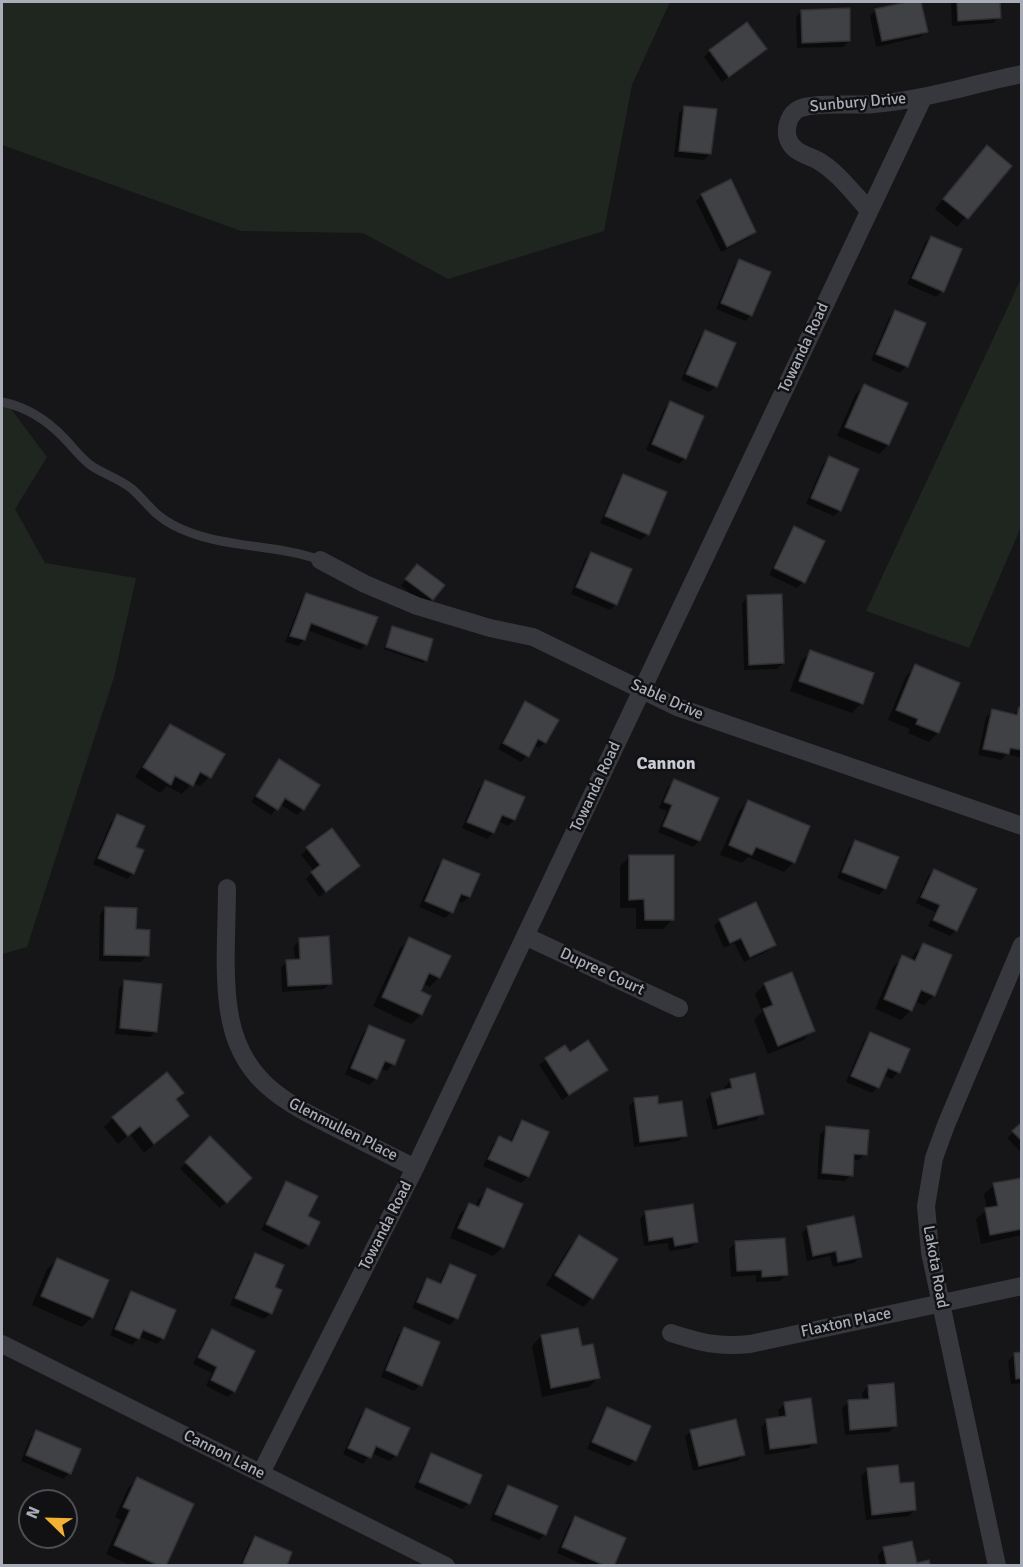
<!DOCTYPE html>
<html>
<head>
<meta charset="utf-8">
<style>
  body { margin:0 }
  #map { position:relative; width:1023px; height:1567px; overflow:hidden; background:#161618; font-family:Signika,sans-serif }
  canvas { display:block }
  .frame { position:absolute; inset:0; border:3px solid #a8adb8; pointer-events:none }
  .north { position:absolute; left:18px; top:1489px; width:60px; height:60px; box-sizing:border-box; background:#111113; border:2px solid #4d4f55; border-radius:50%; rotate:293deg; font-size:16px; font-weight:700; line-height:24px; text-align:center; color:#a8adb8 }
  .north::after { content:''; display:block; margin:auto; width:21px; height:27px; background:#f2b134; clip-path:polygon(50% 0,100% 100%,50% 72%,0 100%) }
</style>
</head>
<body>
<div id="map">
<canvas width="1023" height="1567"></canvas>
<div class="frame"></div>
<div class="north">N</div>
</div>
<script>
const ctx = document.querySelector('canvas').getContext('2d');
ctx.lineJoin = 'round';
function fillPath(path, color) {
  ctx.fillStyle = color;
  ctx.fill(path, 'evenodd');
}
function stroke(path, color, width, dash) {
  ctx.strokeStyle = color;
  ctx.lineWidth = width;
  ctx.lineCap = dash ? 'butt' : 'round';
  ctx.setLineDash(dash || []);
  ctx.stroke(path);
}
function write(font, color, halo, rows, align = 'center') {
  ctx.font = font + ' Signika,sans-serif';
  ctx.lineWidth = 5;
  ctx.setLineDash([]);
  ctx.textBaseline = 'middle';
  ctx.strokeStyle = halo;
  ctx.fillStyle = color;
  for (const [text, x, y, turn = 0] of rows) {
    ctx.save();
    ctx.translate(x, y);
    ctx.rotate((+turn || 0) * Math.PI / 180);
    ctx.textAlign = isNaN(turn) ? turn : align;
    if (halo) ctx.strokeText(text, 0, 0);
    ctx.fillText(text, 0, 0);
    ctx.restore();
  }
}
fillPath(new Path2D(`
  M2 2H670L632 85 604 231 448 279 363 233 241 231 2 145Z
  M1021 279V527L969 648 866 611Z
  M2 397 47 457 15 509 45 563 136 578 114 677 27 947 2 954Z`), '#1e261f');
fillPath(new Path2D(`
  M914 2H920L926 31 920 37 876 47 870 16 876 10Z
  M951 2H999V17L993 23 952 26Z
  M802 11 849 40 843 47 797 48 796 17Z
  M765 49 722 82 704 57 710 51Z
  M685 107 710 154 704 160 674 157 679 113Z
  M978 157 1010 166 957 227 935 209Z
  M702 195 755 232 749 238 721 252 696 201Z
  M931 237 942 291 936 297 907 284 925 243Z
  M740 260 751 315 745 321 716 309 734 266Z
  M895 312 924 324 906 366 900 373 871 360 889 318Z
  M705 332 716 386 709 392 681 380 699 338Z
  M864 386 888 445 879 454 837 436 855 395Z
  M670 403 685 458 679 464 646 450 664 409Z
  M829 458 840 510 834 516 806 504 823 464Z
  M624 475 647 534 641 540 600 523 618 481Z
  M795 528 823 541 803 582 797 588 769 575 789 534Z
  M591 553 616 604 610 610 571 594 585 559Z
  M411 572 432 599 426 605 401 586Z
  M307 595 366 644 360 650 307 630 304 640 298 646 285 642 301 601Z
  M748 597 783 663 777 669 744 670 742 603Z
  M393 627 425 660 423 663 384 649Z
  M811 652 861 703 852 713 790 691 801 661Z
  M916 666 938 732 929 742 908 733 910 729 888 720 906 676Z
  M526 703 545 742 539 748 533 745 527 756 521 762 498 749 520 709Z
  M1019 709H1022V758L1007 754 1001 760 978 755 986 717 992 711 1012 716Z
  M171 726 209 777 200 786 192 783 182 794 167 786 160 793 135 777 161 736Z
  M279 761 303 809 297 815 280 804 271 815 251 802 273 767Z
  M674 781 717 799 699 841 693 847 658 832 667 811 659 808 668 787Z
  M485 782 514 820 508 826 498 821 493 833 487 839 462 828 479 788Z
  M748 802 794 862 784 872 748 857 742 863 720 855 739 811Z
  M118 816 134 847 133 873 127 879 93 864 111 822Z
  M855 842 885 888 879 895 837 878 849 848Z
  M307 849 358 866 319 897 306 879 314 871 301 855Z
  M629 857 673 919 663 929H636V908H620V866Z
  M443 860 478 875 469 897 462 903 456 900 451 912 445 918 419 907 437 867Z
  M934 870 956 930 950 936 928 926 935 912 916 903 928 876Z
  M106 908 135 931 147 955 141 962 99 961 100 914Z
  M720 920 774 945 768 951 744 962 734 943 724 948 714 926Z
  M410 939 439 977 430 987 423 984 419 991 429 996 421 1015 411 1024 373 1006 400 948Z
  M300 940 330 983 324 989 282 992 281 967 287 961H295L294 946Z
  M923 945 950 956 933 996 924 1005 914 1001 910 1011 901 1020 875 1009 893 967 903 957 911 961 914 954Z
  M125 982 156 1031 150 1037 115 1034 119 988Z
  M765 984 813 1030 804 1040 768 1054 754 1020 762 1012 755 994Z
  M369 1027 403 1041 393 1064 387 1071 380 1068 376 1078 369 1085 345 1074 363 1033Z
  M870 1034 908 1050 898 1072 892 1079 883 1075 878 1087 872 1093 846 1082 864 1040Z
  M564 1047 569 1054 606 1070 562 1100 539 1065Z
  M731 1081 762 1113 756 1120 713 1130 706 1100 712 1094 725 1091 724 1087Z
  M635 1100 657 1106 685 1135 679 1141 634 1147 629 1106Z
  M187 1115 144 1153 130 1134 118 1144 104 1127 113 1118Z
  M522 1121 547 1133 528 1177 521 1183 483 1166 493 1144 500 1138 510 1142 516 1128Z
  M1022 1124V1153L1007 1138Z
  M827 1128 865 1154 859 1160H852L851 1175 845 1181 817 1179 820 1134Z
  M210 1138 250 1178 220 1208 180 1169Z
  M1022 1179V1235L981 1244 976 1219 987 1210 984 1194 994 1185Z
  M287 1183 306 1217 308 1244 302 1250 261 1230 281 1189Z
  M488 1190 503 1247 493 1256 450 1238 460 1214 469 1205 475 1207 478 1200Z
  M646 1212 696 1242 690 1248 669 1251 668 1243 644 1246 640 1219Z
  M808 1227 860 1257 854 1263 833 1267 830 1256 807 1261 802 1233Z
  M579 1237 592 1298 583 1307 546 1285 570 1246Z
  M735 1243 786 1274 780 1281 756 1282V1275L731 1277 729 1249Z
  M255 1255 273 1288 271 1313 264 1319 230 1305 249 1261Z
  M57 1260 92 1317 82 1327 32 1305 47 1269Z
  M450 1266 474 1276 456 1318 450 1325 412 1308 422 1286 428 1280 439 1285 444 1272Z
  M131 1293 163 1338 157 1344 140 1337 132 1345 110 1335 125 1299Z
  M405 1329 420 1385 414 1391 381 1377 398 1335Z
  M212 1331 234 1391 228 1397 206 1386 212 1373 193 1364 206 1337Z
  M541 1336 581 1348 598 1378 589 1387 542 1397 532 1346Z
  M1022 1354V1383L1011 1384 1008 1361 1014 1355Z
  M868 1386 895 1426 889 1432 845 1435 842 1408 849 1401 863 1400 862 1393Z
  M785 1404 816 1442 809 1448 765 1455 761 1427 767 1421 780 1419 778 1410Z
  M608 1409 635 1460 629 1466 587 1449 602 1415Z
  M366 1410 396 1455 390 1461 371 1453 363 1464 343 1454 360 1416Z
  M691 1431 743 1455 737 1461 693 1471 685 1437Z
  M37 1432 69 1473 63 1479 21 1461 30 1438Z
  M432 1455 469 1503 462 1509 414 1488 426 1461Z
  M867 1470 899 1485 915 1510 909 1516 866 1520 861 1476Z
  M137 1479 165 1566H131L106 1554 121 1520 115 1517 128 1488Z
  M508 1487 545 1534 539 1540 490 1520 502 1493Z
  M575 1518 612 1566H586L557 1553 569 1524Z
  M255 1538 285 1566H240L249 1544Z
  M884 1548 915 1564 928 1566H880L878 1555Z`), '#0007');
const building = new Path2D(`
  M907 2H921L928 32 882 41 875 9Z
  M957 2H1000L1001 18 958 21Z
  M850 8V41L802 43 801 10Z
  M747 22 767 49 729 77 709 50Z
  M684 106 717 109 711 154 679 151Z
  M987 145 1012 166 968 219 943 199Z
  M731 179 756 232 727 247 701 194Z
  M931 236 962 249 944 292 912 278Z
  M739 259 771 272 752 316 721 303Z
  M895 310 926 323 908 367 876 354Z
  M705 330 736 343 717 387 686 374Z
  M864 384 908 403 889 445 845 427Z
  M670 401 704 416 686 459 652 444Z
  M829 456 859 469 841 511 811 498Z
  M623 474 667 492 649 535 605 516Z
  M794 526 825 541 805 583 774 568Z
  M591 552 632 569 617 605 576 587Z
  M417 564 445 585 433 600 405 579Z
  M306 593 378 617 367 645 311 623 305 640 290 636Z
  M782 594 784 663 749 665 747 595Z
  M392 626 433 639 427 661 386 647Z
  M810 650 874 673 863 704 799 681Z
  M915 664 960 683 939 733 916 724 918 719 896 710Z
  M525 701 559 720 546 743 538 739 529 757 503 743Z
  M1019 707 1022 708V750L1010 748 1009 754 983 749 992 709 1017 715Z
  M170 724 225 754 211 778 200 772 193 786 175 776 171 785 143 767Z
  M279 759 320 785 304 810 285 798 278 810 256 796Z
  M674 779 719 798 700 841 663 826 672 805 664 802Z
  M485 780 525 797 515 820 502 815 494 833 467 822Z
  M748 800 810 826 795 863 756 847 752 855 729 845Z
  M117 814 145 826 136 847 144 850 134 874 98 858Z
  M332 828 360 866 326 892 311 872 320 865 306 847Z
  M855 840 899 857 886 889 842 872Z
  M629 855H674V920H645L644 899 629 900Z
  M443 859 480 874 470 897 461 894 453 913 425 901Z
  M934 869 977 889 957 931 933 920 940 905 921 897Z
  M756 902 776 945 750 957 741 938 730 943 719 919Z
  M105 907 137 908 136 929 150 930 149 956 104 955Z
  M329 936 332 984 288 986 286 960 300 959 299 938Z
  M409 937 451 956 440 978 429 973 421 991 431 996 422 1015 382 997Z
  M923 943 952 955 935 996 921 990 912 1011 884 999 902 955 915 961Z
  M792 972 815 1031 778 1046 763 1009 773 1005 764 983Z
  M124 980 162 984 157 1032 120 1028Z
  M369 1025 405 1040 395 1065 385 1061 377 1079 351 1068Z
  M870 1032 910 1049 900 1073 888 1068 879 1088 851 1076Z
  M588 1040 608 1070 569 1095 545 1058 565 1045 570 1052Z
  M167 1072 184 1093 176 1099 189 1116 154 1144 140 1126 128 1136 112 1117Z
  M755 1073 764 1114 718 1125 711 1093 732 1088 730 1079Z
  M658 1096V1104L682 1101 687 1136 640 1142 634 1098Z
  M522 1120 549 1132 529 1177 488 1159 499 1136 512 1142Z
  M1022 1122V1141L1012 1131Z
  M826 1126 869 1130 867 1155 854 1154 853 1176 822 1173Z
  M210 1136 252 1178 227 1203 185 1162Z
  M1022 1178V1229L990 1235 985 1208 998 1206 993 1183Z
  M286 1181 318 1196 308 1216 320 1222 309 1245 266 1224Z
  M487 1188 523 1204 504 1248 458 1228 469 1203 479 1207Z
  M693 1204 698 1242 675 1246 673 1237 649 1241 645 1211Z
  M854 1216 862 1257 838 1262 836 1251 813 1256 807 1226Z
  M579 1235 618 1259 593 1299 555 1275Z
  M785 1238 788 1275 762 1277V1270L737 1271 735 1241Z
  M255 1253 284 1265 275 1287 282 1290 272 1314 235 1298Z
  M57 1258 109 1280 93 1318 41 1296Z
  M450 1264 476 1275 458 1319 417 1302 427 1278 441 1284Z
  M131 1291 176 1310 164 1339 143 1330 139 1339 115 1329Z
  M404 1327 440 1342 422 1386 386 1370Z
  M578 1328 582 1346 593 1344 600 1378 551 1388 541 1335Z
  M212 1329 255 1351 235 1392 211 1380 217 1367 198 1357Z
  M1022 1352V1378L1016 1379 1014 1353Z
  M894 1383 897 1426 850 1430 848 1400 869 1399 868 1385Z
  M811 1398 817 1443 770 1449 766 1419 786 1416 784 1402Z
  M607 1407 651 1426 636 1461 592 1442Z
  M366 1408 410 1428 397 1456 376 1446 371 1458 348 1448Z
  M736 1419 745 1455 699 1466 690 1430Z
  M36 1430 81 1449 71 1474 26 1455Z
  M431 1453 482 1475 470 1504 419 1482Z
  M898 1465 900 1483 914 1482 916 1510 872 1515 867 1468Z
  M137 1477 194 1504 166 1566H160L114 1545 130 1510 123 1507Z
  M508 1485 558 1506 546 1535 495 1514Z
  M575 1516 626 1538 614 1566H606L562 1547Z
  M255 1536 292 1552 287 1566H250L243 1563Z
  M912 1541 917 1563 929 1560 930 1566H887L883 1547Z`);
fillPath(building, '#404145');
stroke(building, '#303034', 1.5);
stroke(new Path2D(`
  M2 402C27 407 46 419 64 438 72 446 79 456 89 464 102 474 119 478 132 489 148 503 152 514 173 525 218 549 273 543 320 560`), '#37383d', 9);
stroke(new Path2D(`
  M869 210C853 193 837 171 817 160 807 155 796 153 790 143 784 133 787 117 797 110 810 101 856 106 874 104 924 100 972 84 1022 74
  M320 560 365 584 417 606 490 628 533 637 677 707 1022 826
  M227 888C227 927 223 973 229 1011 239 1079 282 1101 338 1129 364 1142 389 1155 415 1168
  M525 936 679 1008
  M671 1333C702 1343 717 1347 750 1344L1022 1286
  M2 1344 446 1566
  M261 1473 415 1168 923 98
  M997 1566 930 1252 926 1206 934 1158 946 1125 1022 945`), '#37383d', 18);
write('16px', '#a8adb8', '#111113', [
  ["Sunbury Drive",858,103,-5],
  ["Towanda Road",804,348,-65],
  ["Sable Drive",667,700,24],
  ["Towanda Road",596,787,-65],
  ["Dupree Court",602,972,25],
  ["Glenmullen Place",343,1130,27],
  ["Towanda Road",386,1226,-63],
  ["Lakota Road",935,1267,80],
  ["Flaxton Place",846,1323,-12],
  ["Cannon Lane",224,1455,27]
]);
write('bold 18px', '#c9ccd4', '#111113', [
  ["Cannon",666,764]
]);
</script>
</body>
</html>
